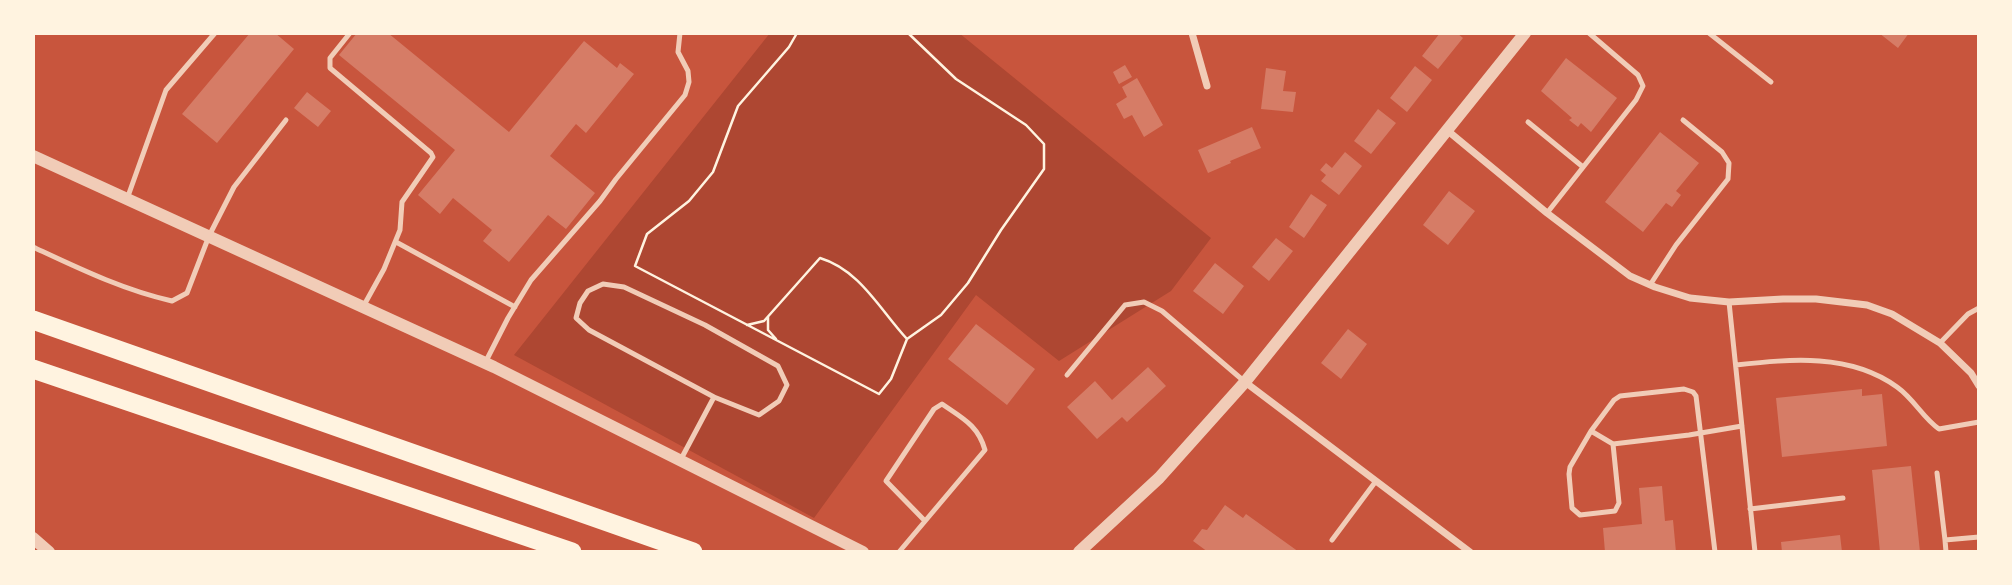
<!DOCTYPE html>
<html>
<head>
<meta charset="utf-8">
<style>
  body { margin:0 }
  #map { position:relative; width:2012px; height:585px; overflow:hidden; background:#c8553d; font-family:"Varela Round",sans-serif }
  canvas { display:block }
  .frame { position:absolute; inset:0; border:35px solid #fff3e0; pointer-events:none }
</style>
</head>
<body>
<div id="map">
<canvas width="2012" height="585"></canvas>
<div class="frame"></div>
</div>
<script>
const ctx = document.querySelector('canvas').getContext('2d');
ctx.lineJoin = 'round';
function fillPath(path, color) {
  ctx.fillStyle = color;
  ctx.fill(path, 'evenodd');
}
function stroke(path, color, width, dash) {
  ctx.strokeStyle = color;
  ctx.lineWidth = width;
  ctx.lineCap = dash ? 'butt' : 'round';
  ctx.setLineDash(dash || []);
  ctx.stroke(path);
}
fillPath(new Path2D(`
  M770 33H959L1211 238 1171 291 1059 361 976 295 814 518 514 355Z`), '#ae4732');
fillPath(new Path2D(`
  M250 33H275L294 49 217 143 182 114Z
  M357 33H388L509 132 584 41 617 68 620 63 634 74 586 133 576 124 550 156 595 193 566 229 548 215 509 262 483 241 492 230 453 198 440 214 418 195 455 150 339 55Z
  M1440 33H1457L1463 38 1438 69 1422 56Z
  M1879 33H1909L1898 48Z
  M1566 58 1617 98 1591 132 1581 123 1578 127 1569 120 1572 118 1541 91Z
  M1125 65 1132 77 1119 84 1113 72Z
  M1415 66 1432 80 1407 112 1390 98Z
  M1266 68 1286 71 1283 91 1296 92 1293 112 1261 109Z
  M1137 78 1163 125 1144 137 1132 115 1124 119 1116 104 1127 97 1122 87Z
  M307 92 331 111 318 127 294 108Z
  M1378 109 1396 123 1371 154 1354 141Z
  M1252 127 1261 148 1230 161 1231 163 1208 173 1198 150Z
  M1660 132 1699 163 1676 191 1681 195 1672 207 1666 203 1643 232 1605 202Z
  M1345 152 1362 166 1339 195 1321 181 1326 175 1320 170 1326 163 1332 168Z
  M1449 191 1475 211 1448 245 1423 225Z
  M1311 194 1327 205 1304 238 1289 227Z
  M1276 238 1293 251 1269 281 1252 267Z
  M1215 263 1244 286 1223 314 1193 291Z
  M976 324 1035 369 1007 405 948 359Z
  M1348 329 1367 344 1341 379 1321 363Z
  M1148 367 1166 386 1127 422 1122 417 1097 439 1067 407 1095 381 1112 400Z
  M1862 389V396L1882 394 1887 446 1782 457 1776 398Z
  M1911 466 1920 552H1880L1872 470Z
  M1662 486 1665 521 1673 520 1676 552H1605L1603 528 1642 524 1639 488Z
  M1225 505 1243 518 1246 514 1299 552H1208L1193 541 1202 529 1207 530Z
  M1840 535 1842 552H1782L1781 542Z`), '#d67c66');
stroke(new Path2D(`
  M797 33 789 47 738 106 713 172 689 201 647 234 635 266 879 394 891 379 907 339 941 315 968 283 1001 230 1044 169V144L1026 125 956 79 908 33
  M768 317V330L776 339
  M747 325 764 321 820 258C860 270 880 310 907 339`), '#fff3e0', 2.5);
stroke(new Path2D(`
  M350 33 330 58V68L431 153 433 157 402 202 400 230 384 269 363 307
  M1709 33 1771 82
  M1528 122 1583 167
  M127 199 166 90 215 33
  M1547 213 1636 100 1643 86 1638 75 1589 33
  M396 242 515 307
  M33 247C78 268 123 290 172 301L187 293 209 236 234 187 286 120
  M1650 285 1676 245 1728 179 1729 163 1722 152 1683 120
  M1729 302 1755 552
  M1940 343 1968 314 1979 308
  M485 363 508 318 531 280 600 201 616 179 685 95 689 82 688 71 678 52 680 33
  M1736 365C1791 359 1850 353 1897 387 1914 399 1923 418 1939 429L1979 422
  M1067 375 1125 305 1144 302 1162 311 1245 382
  M1591 431 1614 400 1620 396 1684 389 1693 392 1696 396 1715 552
  M1613 444 1591 431 1570 467 1569 474 1572 508 1580 515 1615 511 1619 503 1613 444 1689 435 1742 426
  M680 461 714 397 759 415 779 401 787 385 778 366 705 325 624 287 603 284 588 291 580 303 576 318 589 330 714 397
  M1937 473 1945 540
  M1750 509 1843 498
  M1332 540 1376 481
  M899 552 985 450C978 425 962 418 942 404L934 409 886 481 925 521
  M1946 552 1945 540 1979 537`), '#f1ccb7', 5);
stroke(new Path2D(`
  M1192 33 1207 86
  M1448 131 1547 213 1630 276 1655 287 1690 298 1729 302 1783 299H1816L1867 305 1892 314 1940 343 1971 373 1979 386
  M1245 382 1470 552`), '#f1ccb7', 7);
stroke(new Path2D(`
  M33 156 494 367 863 552
  M33 538 49 552
  M1079 552 1159 478 1245 382 1525 33`), '#f1ccb7', 12);
stroke(new Path2D(`
  M33 320 693 552
  M33 369 572 552`), '#fff3e0', 19);
</script>
</body>
</html>
